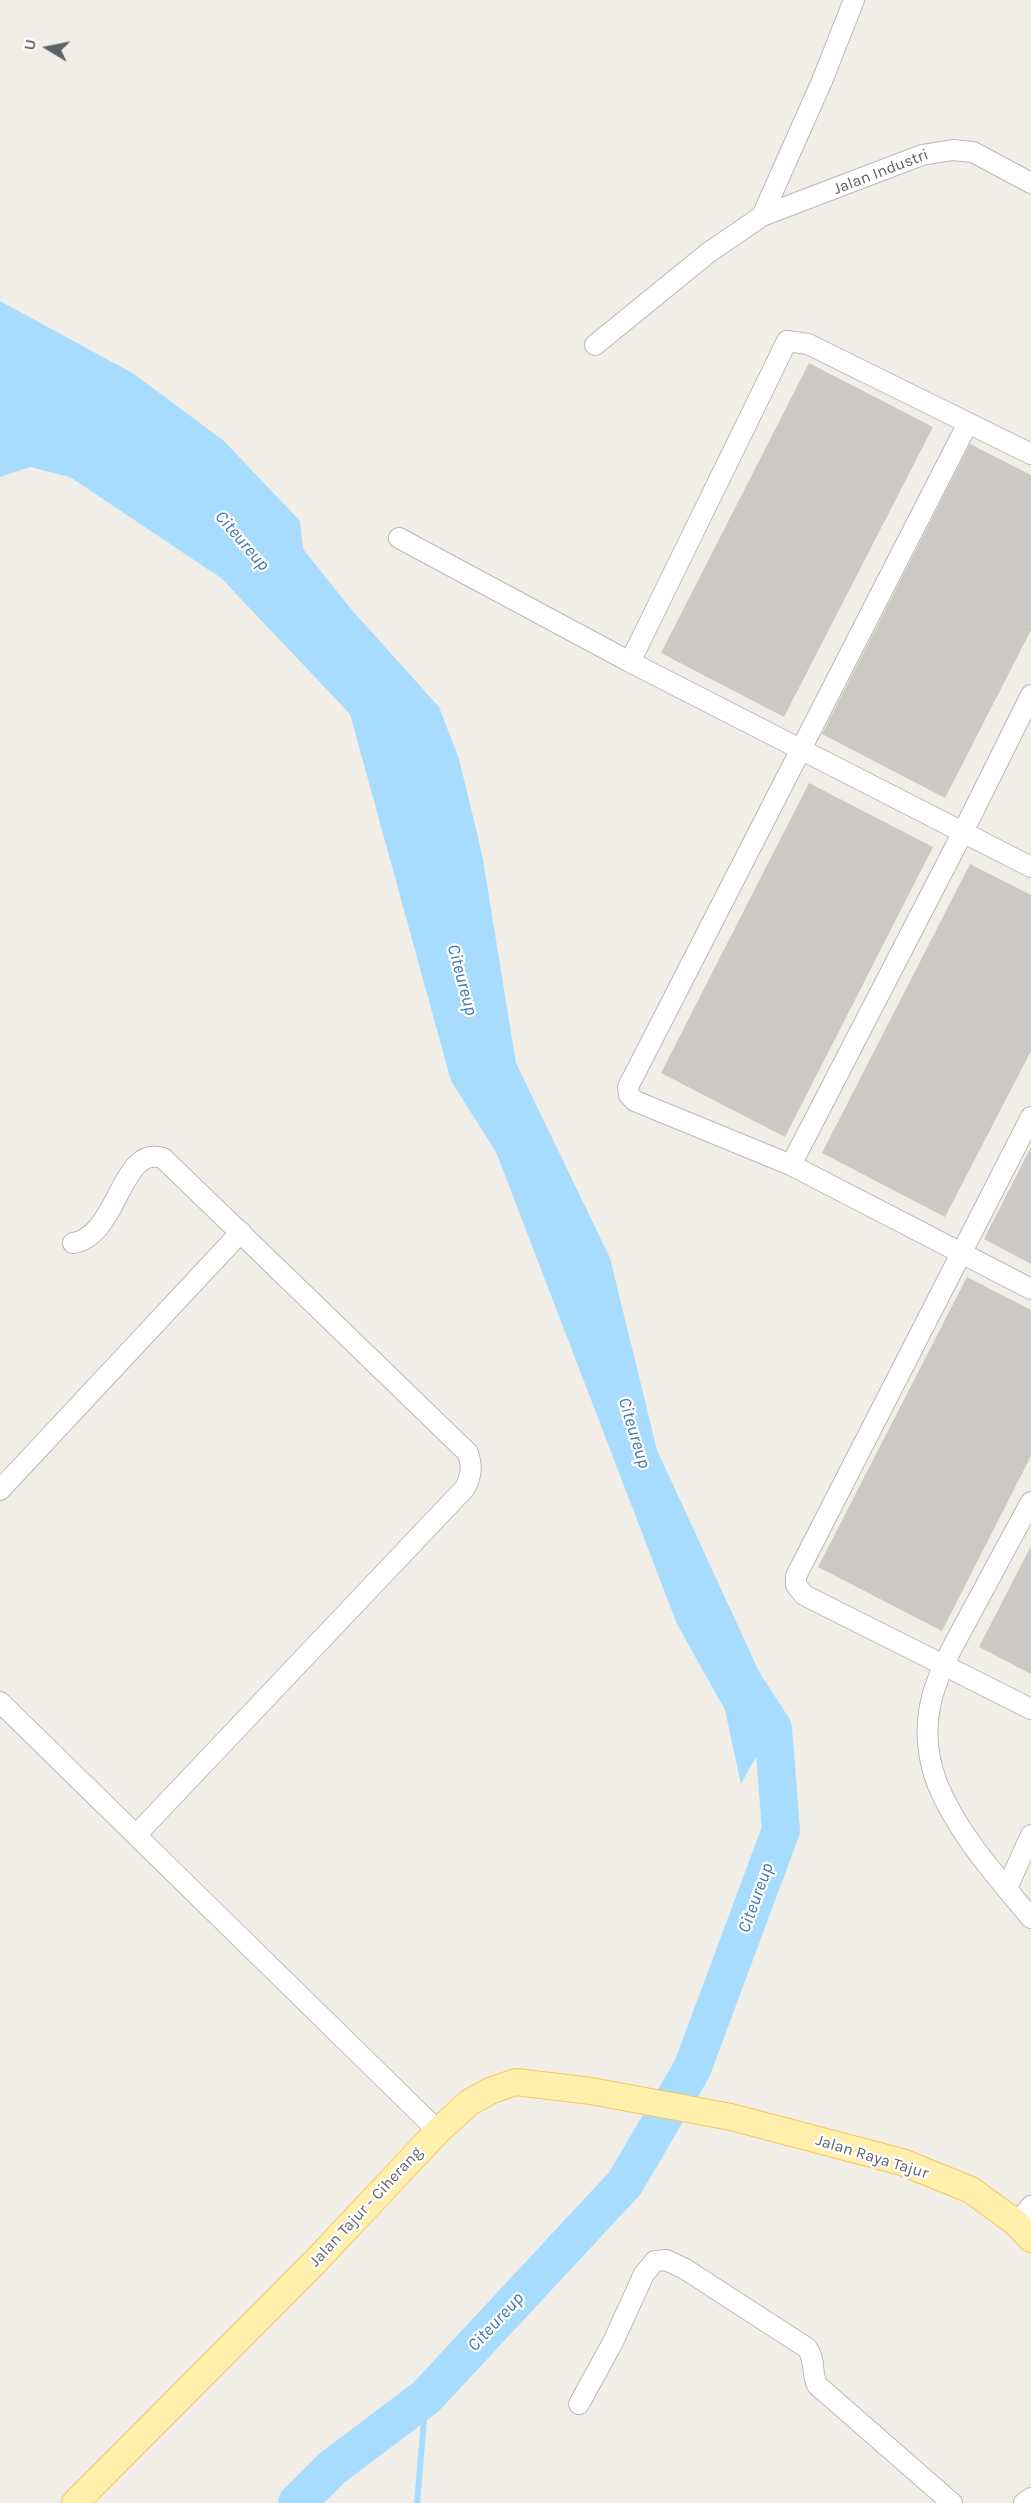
<!DOCTYPE html>
<html>
<head>
<meta charset="utf-8">
<style>
  body { margin:0 }
  #map { position:relative; width:1031px; height:2503px; overflow:hidden; background:#f1eee7; font-family:Karla,sans-serif }
  canvas { display:block }
  .north { position:absolute; left:18px; top:18px; width:60px; height:60px; -webkit-text-stroke:4px #fff; paint-order:stroke; rotate:280deg; font-size:16px; font-weight:700; line-height:24px; text-align:center; color:#5e6267 }
  .north::after { content:''; display:block; margin:auto; width:21px; height:27px; background:#5e6267; clip-path:polygon(50% 0,100% 100%,50% 72%,0 100%) }
</style>
</head>
<body>
<div id="map">
<canvas width="1031" height="2503"></canvas>
<div class="north">U</div>
</div>
<script>
const ctx = document.querySelector('canvas').getContext('2d');
ctx.lineJoin = 'round';
function fillPath(path, color) {
  ctx.fillStyle = color;
  ctx.fill(path, 'evenodd');
}
function stroke(path, color, width, dash) {
  ctx.strokeStyle = color;
  ctx.lineWidth = width;
  ctx.lineCap = dash ? 'butt' : 'round';
  ctx.setLineDash(dash || []);
  ctx.stroke(path);
}
function write(font, color, halo, rows, align = 'center') {
  ctx.font = font + ' Karla,sans-serif';
  ctx.lineWidth = 4.5;
  ctx.setLineDash([]);
  ctx.textBaseline = 'middle';
  ctx.strokeStyle = halo;
  ctx.fillStyle = color;
  for (const [text, x, y, turn = 0] of rows) {
    ctx.save();
    ctx.translate(x, y);
    ctx.rotate((+turn || 0) * Math.PI / 180);
    ctx.textAlign = isNaN(turn) ? turn : align;
    if (halo) ctx.strokeText(text, 0, 0);
    ctx.fillText(text, 0, 0);
    ctx.restore();
  }
}
fillPath(new Path2D(`
  M0 301 134 374 224 441 300 521 303 549 351 609 439 707 459 759 482 854 516 1063 610 1258 657 1450 779 1715 741 1784 725 1710 677 1624 496 1152 451 1081 350 714 221 578 70 477 30 467 0 477Z`), '#a8dcff');
stroke(new Path2D(`
  M417 2503 426 2397`), '#a8dcff', 6);
stroke(new Path2D(`
  M297 2503 332 2468 426 2397 625 2183 692 2069 781 1830 773 1728 745 1685`), '#a8dcff', 38);
fillPath(new Path2D(`
  M809 363 933 427 784 717 661 653Z
  M970 444 1031 475V630L945 798 822 734Z
  M809 783 933 847 785 1137 661 1073Z
  M970 864 1031 895V1051L945 1217 822 1153Z
  M1031 1147V1264L984 1239Z
  M967 1277 1031 1310V1456L942 1631 818 1567Z
  M1031 1546V1674L979 1647Z`), '#ccc9c4');
const minor = new Path2D(`
  M762 216 822 81 854 0
  M595 345 708 253 762 216 922 155 953 150 973 152 1031 183
  M1031 454 808 344 787 341 630 662 1031 867
  M399 538 630 662
  M1031 695 963 832 791 1165 1031 1289
  M1031 1117 796 1576V1585L804 1595 1031 1709
  M791 1165 635 1101 629 1095 628 1087 968 423
  M73 1243C119 1236 120 1144 163 1158L468 1453C472 1466 472 1475 465 1488L137 1834
  M0 1490 241 1232
  M1031 1502C1011 1538 992 1574 972 1611 956 1641 937 1672 930 1706 925 1731 928 1759 937 1783 957 1833 997 1877 1031 1918
  M0 1702 438 2131
  M1007 1888 1031 1835
  M1016 2223 1031 2206
  M579 2404 613 2342 644 2274 655 2261 666 2260 685 2269 807 2348C816 2360 811 2372 817 2385L952 2503
  M1024 2503 1031 2498`);
const major = new Path2D(`
  M75 2503 314 2263 438 2131 470 2102 492 2090 516 2082 591 2091 731 2117 902 2162 971 2190 1016 2223 1031 2239`);
stroke(minor, '#b7b9bd', 22);
stroke(major, '#f6c55a', 28);
stroke(minor, '#fff', 20);
stroke(major, '#ffefad', 26);
write('16px', '#5e6267', '#fff', [
  ["Jalan Industri",881,172,-21],
  ["Jalan Raya Tajur",872,2157,17],
  ["Jalan Tajur - Ciherang",366,2207,-47]
]);
write('italic 18px', '#3d77ad', '#fff', [
  ["Citeureup",242,541,49],
  ["Citeureup",462,980,75],
  ["Citeureup",634,1433,73],
  ["Citeureup",756,1898,-70],
  ["Citeureup",496,2322,-47]
]);
</script>
</body>
</html>
